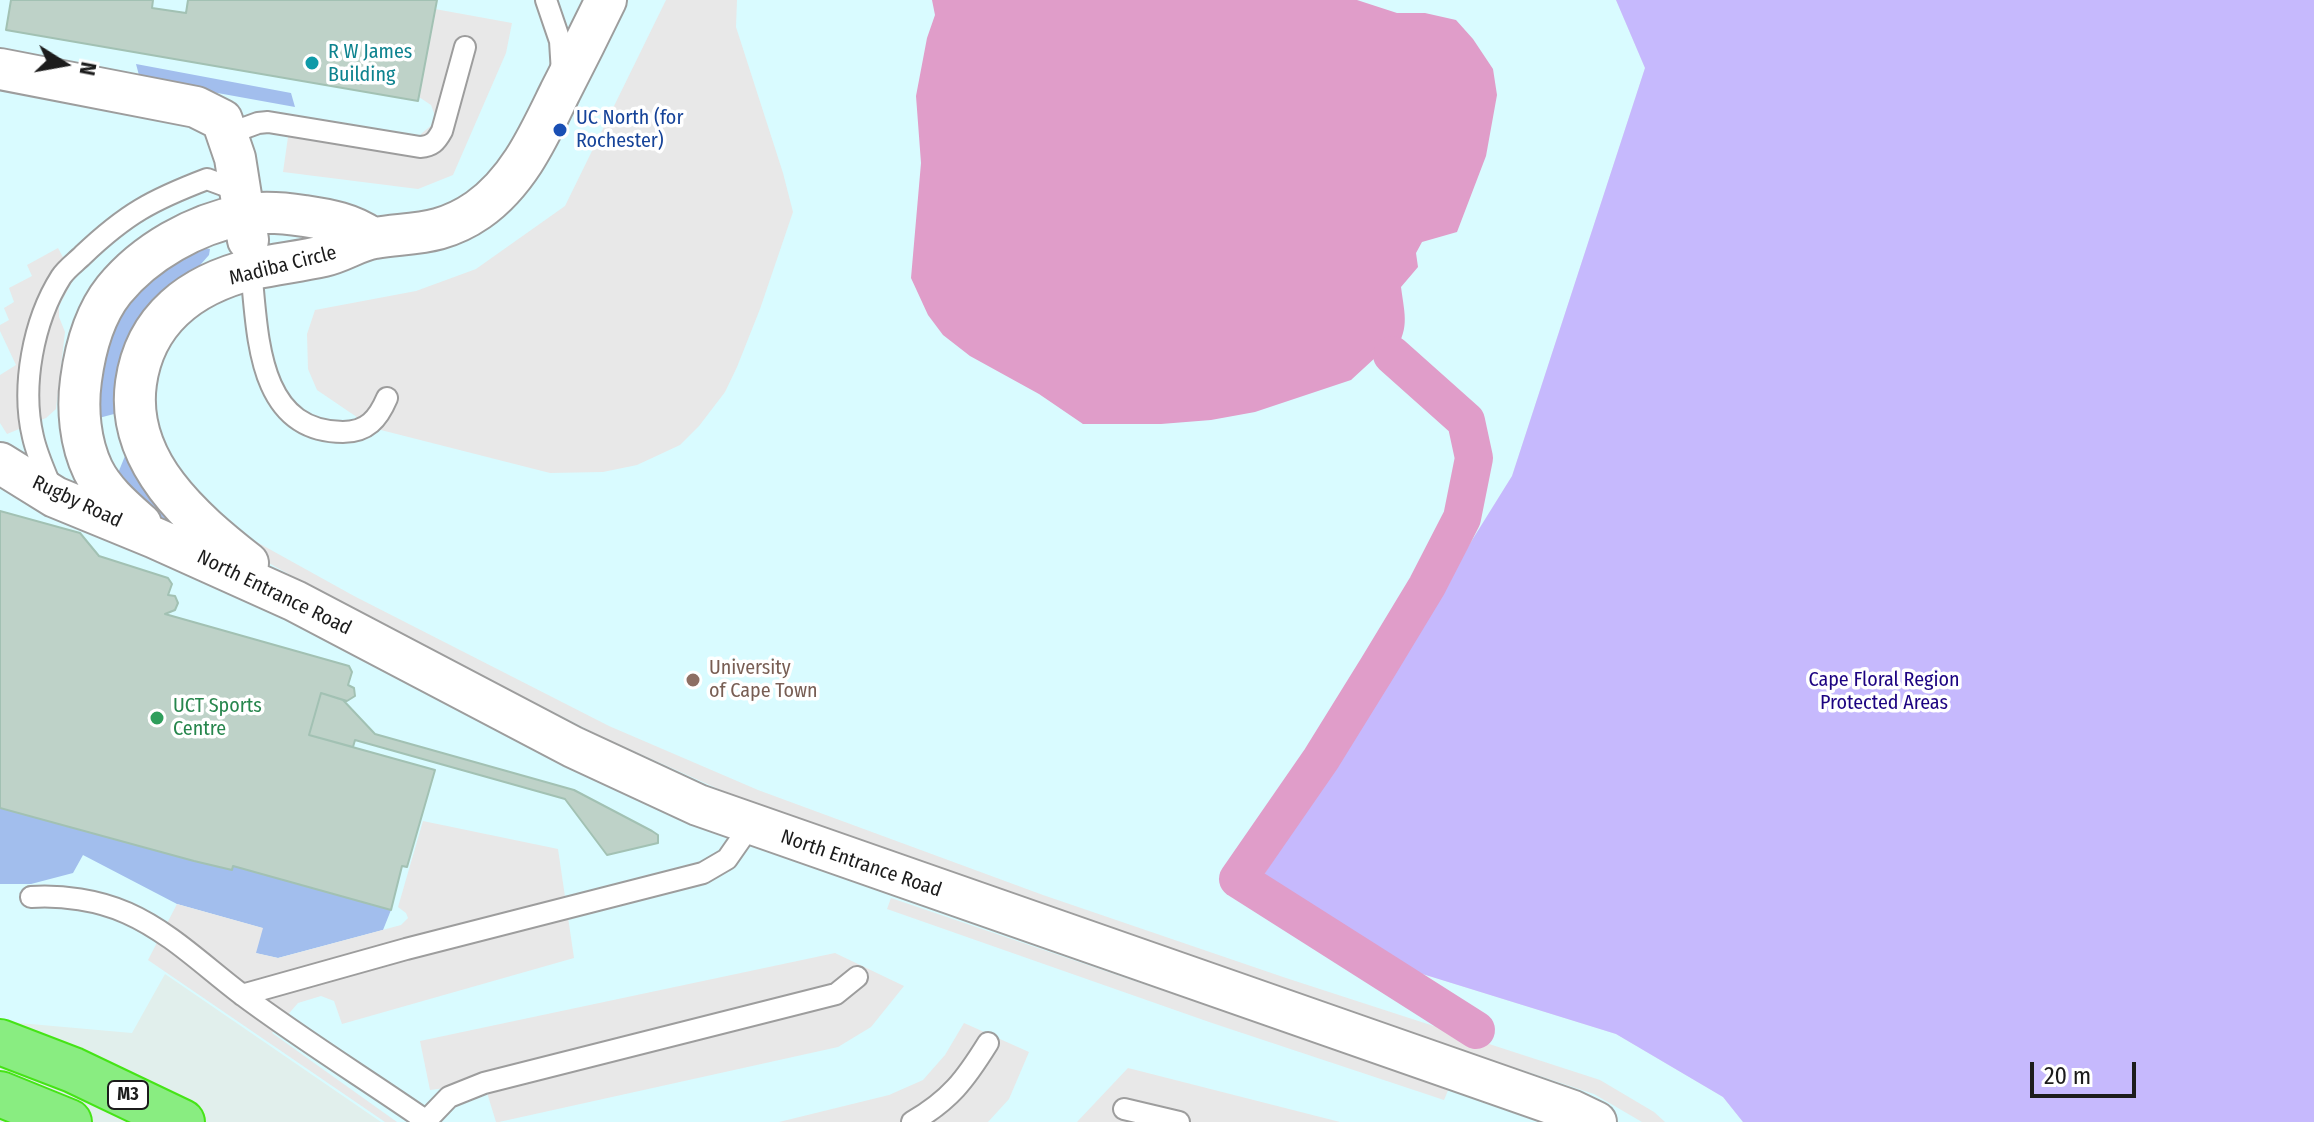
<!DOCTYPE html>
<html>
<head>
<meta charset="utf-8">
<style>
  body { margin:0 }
  #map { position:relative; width:2314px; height:1122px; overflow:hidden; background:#e1efec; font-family:"Fira Sans Condensed",sans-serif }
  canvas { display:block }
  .north { position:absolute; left:24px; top:24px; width:80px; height:80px; -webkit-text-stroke:6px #fff; paint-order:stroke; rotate:101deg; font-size:22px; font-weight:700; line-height:32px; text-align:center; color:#1c1c1c }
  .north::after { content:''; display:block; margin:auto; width:28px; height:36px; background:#1c1c1c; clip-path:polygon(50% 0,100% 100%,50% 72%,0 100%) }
  .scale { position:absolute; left:2030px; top:1062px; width:106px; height:36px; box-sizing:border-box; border:4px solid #1c1c1c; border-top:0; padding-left:10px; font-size:24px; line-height:28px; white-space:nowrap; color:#1c1c1c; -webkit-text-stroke:6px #fff; paint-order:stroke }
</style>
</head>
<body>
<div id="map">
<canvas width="2314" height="1122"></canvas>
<div class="north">N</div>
<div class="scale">20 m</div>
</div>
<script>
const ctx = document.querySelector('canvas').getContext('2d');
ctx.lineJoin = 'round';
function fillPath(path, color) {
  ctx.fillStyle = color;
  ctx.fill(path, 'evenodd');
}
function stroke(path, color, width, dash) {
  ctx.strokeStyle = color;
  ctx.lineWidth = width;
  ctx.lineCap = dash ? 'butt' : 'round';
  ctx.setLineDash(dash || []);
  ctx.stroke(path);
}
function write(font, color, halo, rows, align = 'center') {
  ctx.font = font + ' "Fira Sans Condensed",sans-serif';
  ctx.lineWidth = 7;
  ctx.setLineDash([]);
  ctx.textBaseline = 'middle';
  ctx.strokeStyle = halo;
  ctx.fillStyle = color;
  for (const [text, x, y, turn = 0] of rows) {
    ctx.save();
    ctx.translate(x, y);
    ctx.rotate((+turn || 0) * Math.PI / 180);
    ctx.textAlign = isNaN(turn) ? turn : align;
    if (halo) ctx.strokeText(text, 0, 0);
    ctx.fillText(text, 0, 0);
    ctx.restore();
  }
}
fillPath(new Path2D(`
  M0 0H1616L1645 68 1512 476 1258 884 1416 972 1616 1034 1723 1097 1743 1122H381L165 974 132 1033 19 1023 0 1018Z`), '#d9fbff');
fillPath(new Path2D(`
  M136 64 291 93 295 107 140 79Z
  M199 247 210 249 209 255 123 352 116 376 114 414 95 419 107 331 146 279Z
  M130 455 176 528 170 530 116 478 125 456Z
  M0 808 232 870 233 866 391 910 383 930 278 958 255 953 262 928 177 904 83 855 73 873 31 884H0Z`), '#a2beed');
fillPath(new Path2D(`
  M1616 0H2314V1122H1743L1723 1097 1616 1034 1416 972 1258 884 1512 476 1645 68Z`), '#c6b9fd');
fillPath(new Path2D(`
  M666 0H737L736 27 783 173 793 212 760 309 737 367 725 392 699 426 680 445 637 465 603 472 550 473 373 428 317 390 308 369 307 334 315 310 416 291 476 269 565 206Z
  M435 9 512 23 506 53 453 175 418 189 283 172 288 137 416 157 421 134 433 124 435 116 431 105 419 97Z
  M58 248 74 278 59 306V317L65 332 56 409 46 418 7 434 0 423V375L16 365 0 331V325L9 320 4 308 14 302 9 288 32 276 27 265Z
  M253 540 354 596 609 726 758 790 1043 895 1286 978 1600 1080 1654 1112 1665 1122H1642L1594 1094 1281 990 752 804 602 737 348 607 247 551Z
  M423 821 558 849 574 958 342 1024 334 1001 321 996 298 1003 272 1033 397 1122H385L148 960 177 904 263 928 256 953 278 958 401 925 408 918 406 913 398 907Z
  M891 898 1449 1088 1444 1100 1212 1023 887 909Z
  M835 953 904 986 871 1027 838 1047 499 1122H496L484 1083 430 1090 420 1041Z
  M964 1023 1029 1052 1009 1099 988 1122H779L889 1095 923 1080 945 1055Z
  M1128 1068 1340 1122H1077Z`), '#e8e8e8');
fillPath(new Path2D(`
  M932 0H1357L1397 13H1425L1456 20 1473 39 1493 69 1497 95 1486 156 1457 232 1422 242 1416 253 1418 267 1401 287C1405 317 1410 329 1392 355L1376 357 1351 380 1255 412 1211 420 1161 424H1083L1039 394 970 356 943 335 928 315 911 278 921 163 916 96 927 38 935 15Z`), '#e09dc9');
stroke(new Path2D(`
  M1392 355 1466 421 1474 458 1462 518 1427 586 1378 667 1321 759 1238 879 1476 1030`), '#e09dc9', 38);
const building = new Path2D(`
  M11 0H153L152 8 186 13 188 0H437L418 101 6 30Z
  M0 511 80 533 99 556 168 578 172 584 168 595 175 596 178 603 175 610 165 614 349 666 352 672 348 685 354 688 355 696 347 701 321 693 309 735 435 770 407 867 402 866 391 910 233 866 232 870 194 861 0 808Z
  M321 693 343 700 375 734 574 790 652 831 658 835V843L607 855 565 799 355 740 353 747 309 735Z`);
fillPath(building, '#bed2c8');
stroke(building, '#a2c1b3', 2);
const service = new Path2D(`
  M546 0 560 41 562 73
  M228 134 258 123 268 122 420 147C432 146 436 142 442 131L465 47
  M251 270C258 332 256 432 343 432 367 432 378 419 387 398
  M52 489C45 472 37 455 33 437 21 387 33 321 61 277 66 269 76 262 83 255 126 214 152 200 207 179L226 186 241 198
  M31 897C62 895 98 900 127 913 170 932 204 966 241 994 301 1039 366 1079 428 1122
  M242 995 406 949 703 873 727 859 750 826
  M1124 1109 1179 1122
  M426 1121 449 1097 484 1083 836 994 857 977
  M912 1122C950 1100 965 1080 988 1043`);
const minor = new Path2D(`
  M0 69 196 107 222 120 235 158 248 240
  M0 463 55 497 155 538 295 601 573 747 698 805 1573 1111 1596 1122
  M141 524C123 508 104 492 93 470 80 443 77 409 81 380 85 350 94 315 114 290 145 252 195 224 243 215 262 211 284 213 304 216 330 220 350 223 372 238
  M248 563C192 519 125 462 136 383 145 318 192 284 253 269 277 264 301 261 324 256 342 252 359 240 375 238 415 232 442 235 478 210 519 181 539 135 560 92 576 61 591 31 606 0`);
const motorway = new Path2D(`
  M0 1042 73 1070 182 1122
  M0 1094 69 1122`);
stroke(service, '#9d9d9d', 24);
stroke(minor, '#9d9d9d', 44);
stroke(motorway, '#45e416', 48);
stroke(service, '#fff', 20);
stroke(minor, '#fff', 40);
stroke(motorway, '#89ed81', 44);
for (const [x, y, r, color] of [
  [312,63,8,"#0f9aa8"],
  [560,130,8,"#1a4fb4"],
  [693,680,8,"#8d6e63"],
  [157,718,8,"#2e9e5b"]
]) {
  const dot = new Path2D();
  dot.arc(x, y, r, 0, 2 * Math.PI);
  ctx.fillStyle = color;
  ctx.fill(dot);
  stroke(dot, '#fff', 3);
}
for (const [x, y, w] of [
  [128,1095,40]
]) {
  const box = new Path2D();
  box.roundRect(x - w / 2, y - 14, w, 28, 6);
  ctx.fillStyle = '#fff';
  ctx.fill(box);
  stroke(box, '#1c1c1c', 2);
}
write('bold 18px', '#1c1c1c', null, [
  ["M3",128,1095]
]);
write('20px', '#0d838f', '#fff', [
  ["R W James",328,52],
  ["Building",328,75]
], 'left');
write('20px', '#164399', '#fff', [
  ["UC North (for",576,118],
  ["Rochester)",576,141]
], 'left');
write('20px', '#1c1c1c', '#fff', [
  ["Madiba Circle",283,266,-14],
  ["Rugby Road",77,502,25],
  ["North Entrance Road",274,593,26],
  ["North Entrance Road",861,864,19]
]);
write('20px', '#785e54', '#fff', [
  ["University",709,668],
  ["of Cape Town",709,691]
], 'left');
write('20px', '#1c0381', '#fff', [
  ["Cape Floral Region",1884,680],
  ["Protected Areas",1884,703]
]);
write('20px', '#27864d', '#fff', [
  ["UCT Sports",173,706],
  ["Centre",173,729]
], 'left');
</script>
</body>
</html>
